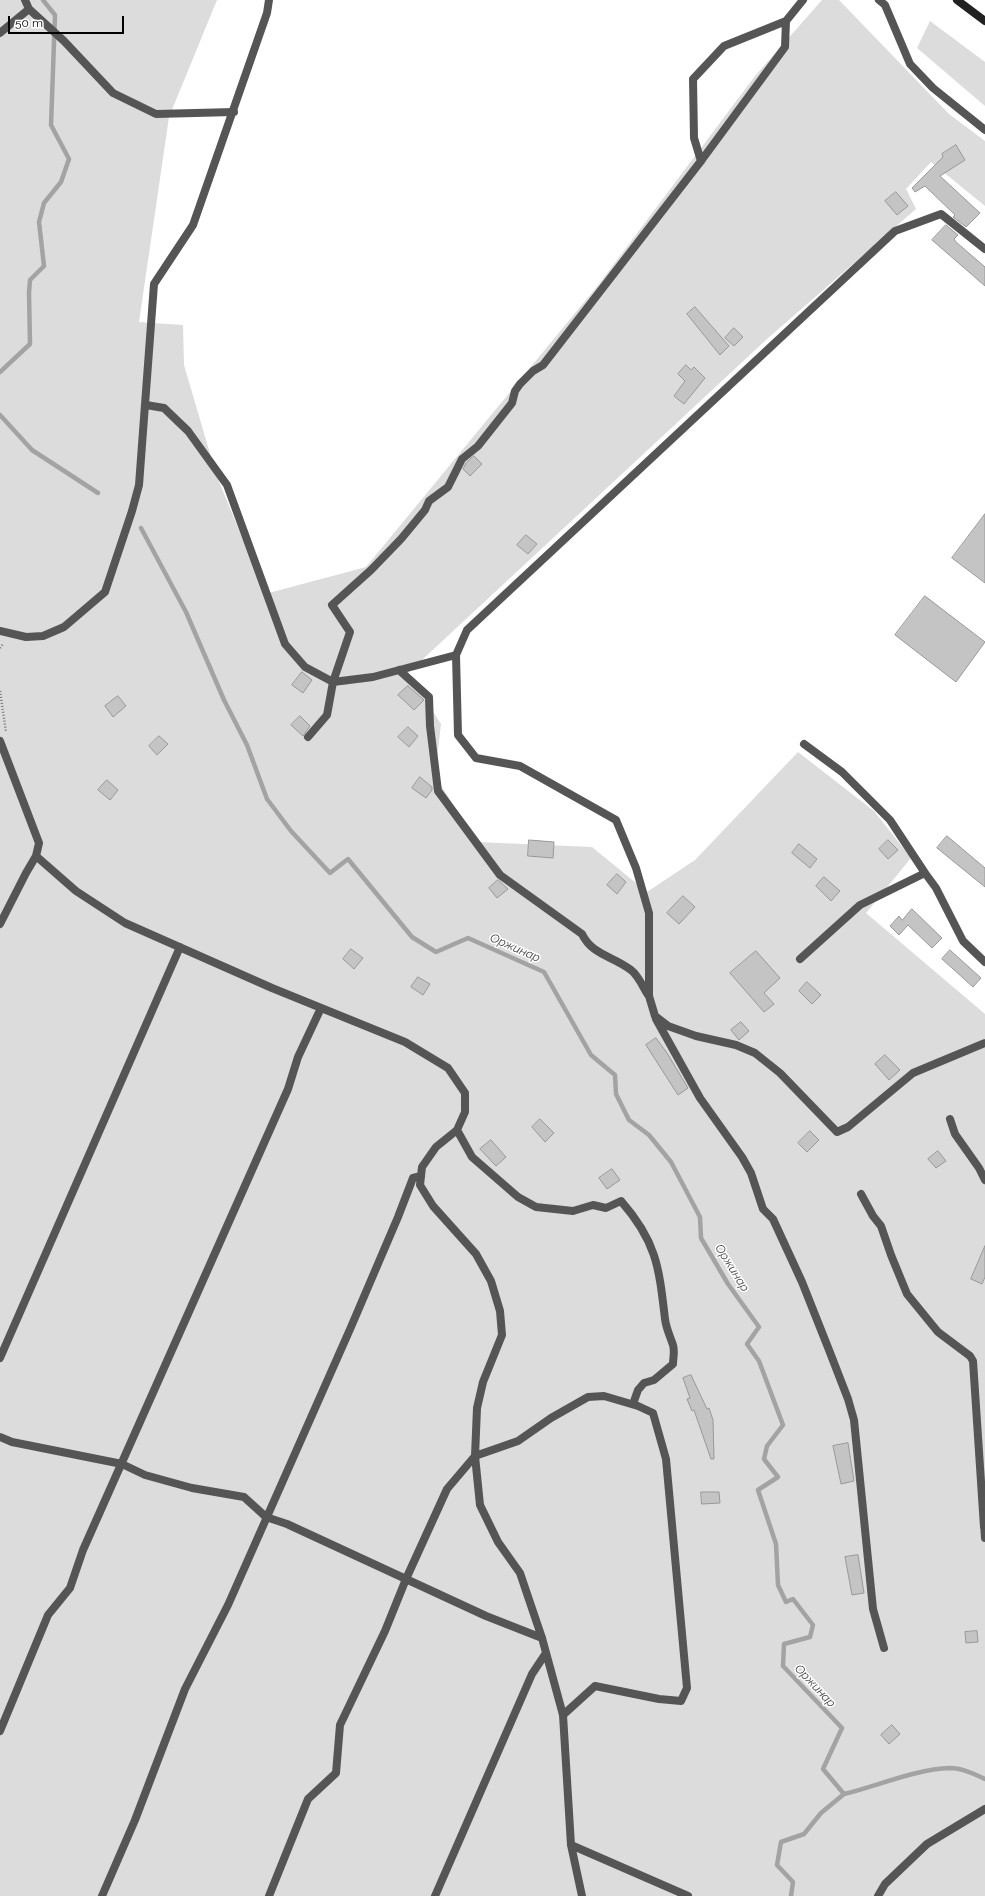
<!DOCTYPE html>
<html>
<head>
<meta charset="utf-8">
<style>
  body { margin:0 }
  #map { position:relative; width:985px; height:1896px; overflow:hidden; background:#fff; font-family:Raleway,sans-serif }
  canvas { display:block }
  .scale { position:absolute; left:8px; top:16px; width:116px; height:18px; box-sizing:border-box; border:2px solid #000; border-top:0; padding-left:5px; font-size:12px; line-height:14px; white-space:nowrap; color:#000; -webkit-text-stroke:3px #fff; paint-order:stroke }
</style>
</head>
<body>
<div id="map">
<canvas width="985" height="1896"></canvas>
<div class="scale">50 m</div>
</div>
<script>
const ctx = document.querySelector('canvas').getContext('2d');
ctx.lineJoin = 'round';
function fillPath(path, color) {
  ctx.fillStyle = color;
  ctx.fill(path, 'evenodd');
}
function stroke(path, color, width, dash) {
  ctx.strokeStyle = color;
  ctx.lineWidth = width;
  ctx.lineCap = dash ? 'butt' : 'round';
  ctx.setLineDash(dash || []);
  ctx.stroke(path);
}
function write(font, color, halo, rows, align = 'center') {
  ctx.font = font + ' Raleway,sans-serif';
  ctx.lineWidth = 3;
  ctx.setLineDash([]);
  ctx.textBaseline = 'middle';
  ctx.strokeStyle = halo;
  ctx.fillStyle = color;
  for (const [text, x, y, turn = 0] of rows) {
    ctx.save();
    ctx.translate(x, y);
    ctx.rotate((+turn || 0) * Math.PI / 180);
    ctx.textAlign = isNaN(turn) ? turn : align;
    if (halo) ctx.strokeText(text, 0, 0);
    ctx.fillText(text, 0, 0);
    ctx.restore();
  }
}
fillPath(new Path2D(`
  M0 0H217L169 117 139 322 183 325 184 365 216 474 265 594 366 567 599 284 755 76 822 0H839L949 114 985 141V206L931 162 906 189 916 209 767 339 408 673 441 724 435 776 477 842 592 847 647 892 695 860 798 752 874 811 911 858 866 913 985 1014V1896H0Z
  M930 21 985 62V106L917 48Z`), '#dcdcdc');
stroke(new Path2D(`
  M0 372 30 344 29 293 30 280 44 266 39 222 44 203 61 182 69 159 51 125 55 15 43 0
  M0 415 32 450 98 493
  M141 528 186 612 224 700 247 745 267 799 291 831 330 873 348 859 412 937 436 952 468 938 544 972 591 1055 615 1075 616 1094 629 1120 649 1135 671 1162 700 1217 701 1238 728 1284 759 1327 747 1344 759 1361 783 1425 767 1446 764 1459 778 1477 758 1490 776 1544 778 1585 786 1602 793 1599 813 1625 810 1637 784 1644 783 1666 842 1728 823 1769 844 1794 821 1813 804 1834 781 1842 777 1865 793 1882 791 1896
  M844 1794C877 1786 916 1769 950 1768 962 1768 974 1774 985 1779`), '#a3a3a3', 4.5);
const building = new Path2D(`
  M956 145 965 160 940 176 980 213 966 227 953 217 955 215 925 186 915 192 912 188 943 157 942 154Z
  M896 192 908 206 897 215 885 201Z
  M946 225 958 235 954 239 956 242 985 267V286L932 240Z
  M695 307 729 346 720 355 687 314Z
  M734 328 743 337 734 346 725 338Z
  M686 365 691 370 694 367 705 378 684 404 674 396 685 381 678 374Z
  M474 456 482 464 470 476 463 469 466 463Z
  M985 514V583L952 558Z
  M526 535 537 544 528 554 517 545Z
  M925 596 985 642 956 682 895 635Z
  M302 672 312 680 303 693 292 685Z
  M408 686 424 700 414 710 398 695Z
  M118 696 126 706 113 717 105 706Z
  M300 716 310 726 303 736 291 725Z
  M408 727 418 736 409 747 398 737Z
  M159 736 168 744 157 755 149 746Z
  M420 777 432 787V790L426 798 412 788Z
  M107 780 118 790 110 800 98 790Z
  M947 836 985 868V887L937 848Z
  M529 840 554 842 553 858 528 856Z
  M888 840 898 850 888 859 879 849Z
  M799 844 817 859 810 868 792 853Z
  M617 874 626 882 617 894 607 885Z
  M824 877 840 891 831 901 816 886Z
  M498 880 508 889 497 898 489 888Z
  M683 896 695 907 679 924 667 913Z
  M912 909 942 938 932 948 908 925 899 935 890 926 899 916 902 920Z
  M351 949 363 958 354 969 343 959Z
  M950 950 981 978 973 987 942 959Z
  M756 951 780 978 764 993 774 1004 764 1012 730 973Z
  M418 977 430 984 423 995 411 987Z
  M807 982 821 995 812 1004 799 991Z
  M741 1022 749 1031 739 1040 731 1030Z
  M656 1038 667 1053 688 1088 678 1095 646 1045Z
  M885 1055 900 1070 889 1080 875 1064Z
  M540 1119 554 1133 545 1142 532 1127Z
  M810 1131 819 1140 807 1152 798 1143Z
  M491 1140 506 1157 496 1166 480 1149Z
  M938 1151 946 1161 936 1168 928 1159Z
  M612 1169 620 1180 607 1189 599 1178Z
  M985 1246V1277L982 1284 971 1279Z
  M691 1375 707 1409 709 1408 713 1420 714 1459H711L694 1410 692 1411 687 1399 690 1398 683 1378Z
  M848 1443 854 1481 841 1484 833 1446Z
  M701 1492H719L720 1503 702 1504Z
  M858 1555 864 1593 852 1595 845 1557Z
  M977 1631 978 1642 966 1643 965 1632Z
  M892 1725 900 1734 889 1744 881 1735Z`);
fillPath(building, '#c4c4c4');
stroke(building, '#999', 1);
stroke(new Path2D(`
  M0 648 3 644
  M0 691 6 732`), '#777', 2.5, [1, 2]);
stroke(new Path2D(`
  M25 0 29 9 64 41 113 93 156 114 234 112
  M879 0 885 5 910 64 933 88 985 130
  M0 33 29 9
  M701 161 694 138 693 79 724 46 786 21 803 0
  M985 249 941 214 895 231 467 630 456 655 458 735 476 758 520 766 616 820 636 868 649 913V996L655 1016 668 1026 696 1036 736 1045 755 1053 780 1073 837 1132 848 1127 913 1073 985 1043
  M146 405 164 408 188 431 227 485 285 644 305 667 333 682 373 677 456 655
  M399 670 429 697 430 726 438 791 500 875 582 934C592 955 613 956 631 970 638 975 643 987 648 995
  M308 737 327 715 333 682 350 632 332 605 371 570 401 539 425 510 429 501 448 487 462 459 478 446 512 403 515 391 520 384 533 371 543 365 701 161 785 47 786 21
  M0 741 39 843 36 856 76 891 125 923 272 988 405 1042 448 1068 465 1093V1112L457 1130 436 1147 422 1167 420 1185 433 1206 476 1254 491 1281 500 1311 502 1335 483 1382 477 1408 475 1456 480 1505 498 1542 520 1573 542 1638 563 1715 571 1845 582 1896
  M804 744 842 772 890 820 925 873
  M0 924 26 873 36 856
  M800 959 860 905 925 873 936 888 963 941 985 962
  M656 1019 700 1098 742 1157 751 1173 763 1209 773 1219 802 1282 829 1350 848 1399 854 1420 873 1609 884 1648
  M950 1119 955 1134 979 1168 985 1180
  M457 1130 472 1157 518 1197 536 1207 573 1211 593 1205 606 1208 621 1201C657 1242 659 1268 665 1319 666 1328 670 1336 673 1345 675 1351 673 1358 673 1364L654 1380 644 1383 638 1390 633 1404
  M861 1194 873 1216 881 1226 891 1255 907 1294 938 1332 970 1356 973 1361 984 1527
  M0 1358 180 947
  M0 1437 12 1442 122 1464 145 1475 192 1488 244 1497 266 1517 287 1524 486 1616 542 1638
  M984 1523 985 1538
  M0 1731 48 1615 70 1588 83 1550 288 1089 298 1057 321 1008
  M571 1845 688 1896
  M102 1896 135 1820 185 1689 228 1605 351 1327 398 1217 413 1178 421 1176
  M269 1896 308 1799 336 1773 340 1725 385 1631 406 1579 447 1489 475 1456 518 1441 551 1418 588 1397 604 1396 638 1406 653 1413 666 1459 687 1688 681 1701 659 1699 595 1686 563 1715
  M435 1896 532 1674 546 1653
  M878 1896 885 1884 927 1844 985 1809`), '#555', 8);
stroke(new Path2D(`
  M0 631 26 637 43 636 64 627 105 592 132 511 139 485 154 284 193 225 267 13 269 0`), '#555', 8);
stroke(new Path2D(`
  M957 0 985 21`), '#222', 8);
write('italic 12px', '#444', '#fff', [
  ["Оржинар",515,948,24],
  ["Оржинар",732,1268,58],
  ["Оржинар",815,1686,47]
]);
</script>
</body>
</html>
